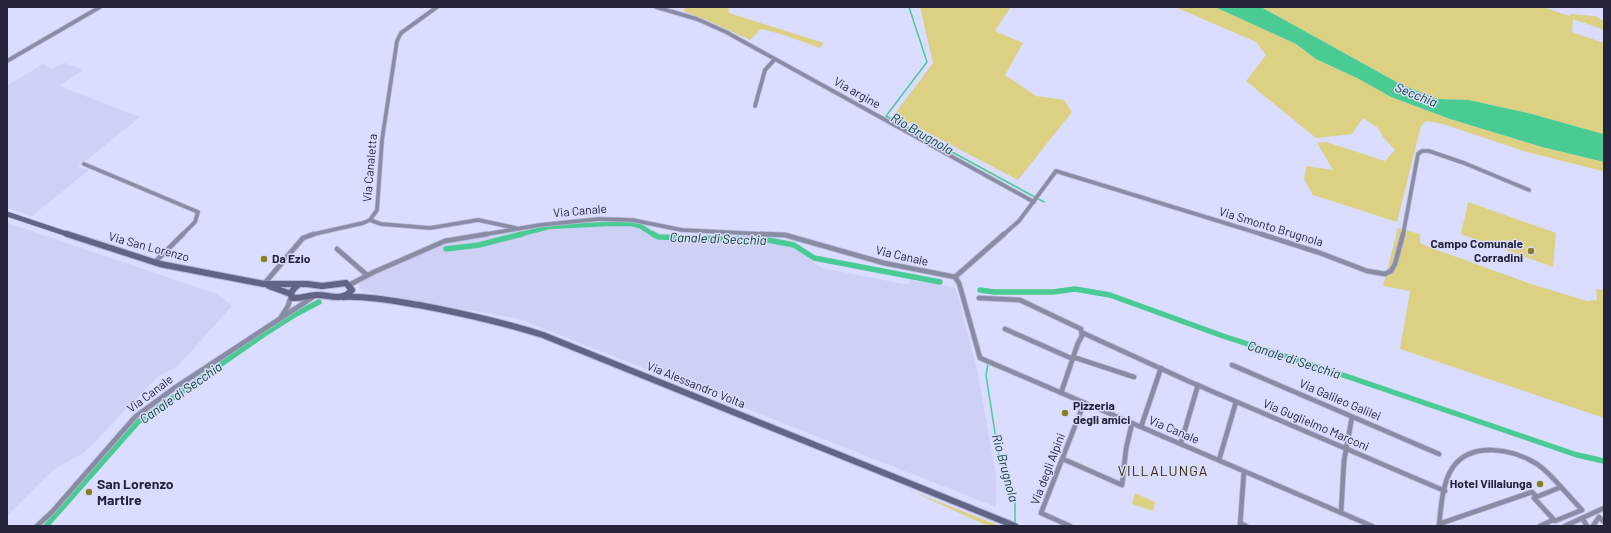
<!DOCTYPE html>
<html>
<head>
<meta charset="utf-8">
<style>
  body { margin:0 }
  #map { position:relative; width:1611px; height:533px; overflow:hidden; background:#daddff; font-family:Barlow,sans-serif }
  canvas { display:block }
  .frame { position:absolute; inset:0; border:8px solid #24253a; pointer-events:none }
</style>
</head>
<body>
<div id="map">
<canvas width="1611" height="533"></canvas>
<div class="frame"></div>
</div>
<script>
const ctx = document.querySelector('canvas').getContext('2d');
ctx.lineJoin = 'round';
function fillPath(path, color) {
  ctx.fillStyle = color;
  ctx.fill(path, 'evenodd');
}
function stroke(path, color, width, dash) {
  ctx.strokeStyle = color;
  ctx.lineWidth = width;
  ctx.lineCap = dash ? 'butt' : 'round';
  ctx.setLineDash(dash || []);
  ctx.stroke(path);
}
function write(font, color, halo, rows, align = 'center') {
  ctx.font = font + ' Barlow,sans-serif';
  ctx.lineWidth = 3;
  ctx.setLineDash([]);
  ctx.textBaseline = 'middle';
  ctx.strokeStyle = halo;
  ctx.fillStyle = color;
  for (const [text, x, y, turn = 0] of rows) {
    ctx.save();
    ctx.translate(x, y);
    ctx.rotate((+turn || 0) * Math.PI / 180);
    ctx.textAlign = isNaN(turn) ? turn : align;
    if (halo) ctx.strokeText(text, 0, 0);
    ctx.fillText(text, 0, 0);
    ctx.restore();
  }
}
fillPath(new Path2D(`
  M65 63 83 70 59 86 140 117 78 167 89 170 32 216 7 208V86L43 64 52 69Z
  M7 223 217 294 232 306 177 367 158 376 84 453 54 469 7 516Z
  M583 223 642 224 661 234 770 237 798 244 796 250 822 268 909 285 910 280 956 288 977 369 996 476V507L519 319 362 291 358 282 439 245 551 225Z`), '#ced0f6');
fillPath(new Path2D(`
  M687 7H728L729 13 824 43 820 48 781 34 761 29 750 40 709 21 683 11Z
  M920 7 1010 8 995 31 1023 43 1005 75 1036 96 1064 100 1072 112 1018 180 894 115 933 63Z
  M1175 7H1215L1296 44 1316 59 1359 79 1391 97 1450 119 1542 147 1604 162V175L1602 171 1527 152 1443 124 1426 121 1421 126 1397 222 1313 195 1304 179 1306 166 1333 170 1317 143 1326 142 1385 161 1395 150 1383 137 1378 128 1363 118 1352 134 1316 138 1246 81 1266 55 1256 42Z
  M1261 7H1543L1569 16 1571 14 1595 16 1604 21V30L1573 19 1572 32 1604 43V135L1532 114 1469 100 1438 99 1402 85Z
  M1468 202 1556 233 1553 267 1461 234Z
  M1398 228 1420 234V243L1429 247 1531 284 1587 301 1597 300 1596 289 1604 290V418L1400 349 1410 291 1383 286Z
  M909 490 1000 526H988Z
  M1135 493 1155 502 1153 511 1132 504Z`), '#dcd182');
fillPath(new Path2D(`
  M1215 7H1261L1402 85 1438 99 1469 100 1532 114 1603 134 1604 162 1542 147 1450 119 1391 97 1359 79 1316 59 1296 44Z`), '#4bcb94');
stroke(new Path2D(`
  M909 7 927 62 886 116 1044 202
  M988 364 986 375 998 452 1015 502V524`), '#4bcb94', 1.5);
stroke(new Path2D(`
  M518 235 549 227 606 224H631L640 226 654 235`), '#4bcb94', 4.5);
stroke(new Path2D(`
  M653 234 658 237 768 240 794 245 814 258 940 282
  M446 249 479 245 522 234
  M980 290 994 292H1053L1075 289 1110 295 1223 336 1340 374 1577 455 1604 461
  M46 526 138 422 263 335 296 314 319 302`), '#4bcb94', 5.5);
const minorFar1 = new Path2D(`
  M656 7 697 19 726 32 1034 202
  M7 61 100 7
  M755 106 765 70 775 59
  M84 164 198 212 195 222 182 235
  M370 220 381 224 430 228 478 220 516 228
  M310 235 363 223 370 220 377 210 382 140 397 41 401 33 437 7
  M481 235 540 225 599 219 632 220 682 230 782 235
  M1003 235 1019 221 1056 171 1264 235
  M1403 235 1418 154 1422 151H1429L1464 163 1529 190`);
const minor = new Path2D(`
  M761 234 785 235 884 263 955 277 959 283 980 358 1372 526
  M1261 234 1320 253 1367 271 1385 274 1391 271 1395 264 1403 234
  M337 249 367 275
  M155 262 183 234
  M955 277 1004 234
  M264 284 303 238 314 234
  M349 285 374 272 445 241 487 234
  M979 298 1020 300 1081 329 1082 336 1078 343 1061 393
  M281 317 288 306 291 296
  M1005 329 1073 359
  M1083 333 1188 381 1445 491
  M1073 357 1134 377
  M1232 365 1439 454
  M1141 427 1161 368
  M1181 443 1198 385
  M1063 459 1122 485 1126 449 1132 423
  M1219 460 1236 402
  M1561 487 1582 510 1555 521 1534 498Z
  M1341 513 1344 461 1352 417
  M1582 518 1587 526
  M1240 523 1246 526
  M1439 524 1532 492 1537 497
  M37 526 52 512 135 417 173 389 313 297
  M1070 526 1041 513 1084 403
  M1240 526 1244 471
  M1439 526C1441 507 1442 483 1453 467 1472 441 1513 449 1537 464 1546 470 1554 479 1561 487
  M1540 526 1553 520
  M1565 526 1604 508
  M1593 526 1599 517 1604 522`);
const secondaryFar1 = new Path2D(`
  M7 214 70 235`);
const secondary = new Path2D(`
  M67 234 160 264 264 284H307L322 286 346 283 352 290C342 302 330 295 317 295 308 295 301 299 292 298 290 292 293 289 298 285
  M269 286 291 294
  M343 297C368 296 394 301 419 305 461 313 502 322 543 335L1015 526`);
stroke(minorFar1, '#b6b8d8', 5);
stroke(minor, '#b6b8d8', 6);
stroke(secondaryFar1, '#b6b8d8', 6);
stroke(secondary, '#b6b8d8', 8);
stroke(minorFar1, '#8a8ca3', 3.5);
stroke(minor, '#8a8ca3', 4.5);
stroke(secondaryFar1, '#616485', 5);
stroke(secondary, '#616485', 6);
for (const [x, y, r, color] of [
  [1531,251,4,"#8a7e24"],
  [264,259,4,"#8a7e24"],
  [1065,413,4,"#8a7e24"],
  [1540,484,4,"#8a7e24"],
  [89,492,4,"#8a7e24"]
]) {
  const dot = new Path2D();
  dot.arc(x, y, r, 0, 2 * Math.PI);
  ctx.fillStyle = color;
  ctx.fill(dot);
  stroke(dot, '#daddff', 1.5);
}
write('12px', '#24253a', '#daddff', [
  ["Via argine",857,93,29],
  ["Via Canaletta",370,168,-85],
  ["Via Canale",580,211,-5],
  ["Via Smonto Brugnola",1271,227,17],
  ["Via San Lorenzo",149,247,15],
  ["Via Canale",902,256,13],
  ["Via Alessandro Volta",696,385,22],
  ["Via Canale",150,394,-37],
  ["Via Galileo Galilei",1340,400,23],
  ["Via Guglielmo Marconi",1316,425,23],
  ["Via Canale",1174,430,23],
  ["Via degli Alpini",1048,469,-69]
]);
write('bold 12px', '#24253a', '#daddff', [
  ["Campo Comunale",1523,244],
  ["Corradini",1523,258],
  ["Da Ezio",272,259,"left"],
  ["Pizzeria",1073,406,"left"],
  ["degli amici",1073,420,"left"],
  ["Hotel Villalunga",1532,484]
], 'right');
write('italic 13px', '#0e432e', '#daddff', [
  ["Secchia",1416,95,22],
  ["Rio Brugnola",922,134,30],
  ["Canale di Secchia",718,239,2],
  ["Canale di Secchia",1294,360,18],
  ["Canale di Secchia",181,393,-35],
  ["Rio Brugnola",1005,468,75]
]);
ctx.letterSpacing = '1px';
write('14px', '#322c00', '#daddff', [
  ["VILLALUNGA",1163,471]
]);
ctx.letterSpacing = '0px';
write('bold 14px', '#24253a', '#daddff', [
  ["San Lorenzo",97,484],
  ["Martire",97,500]
], 'left');
</script>
</body>
</html>
